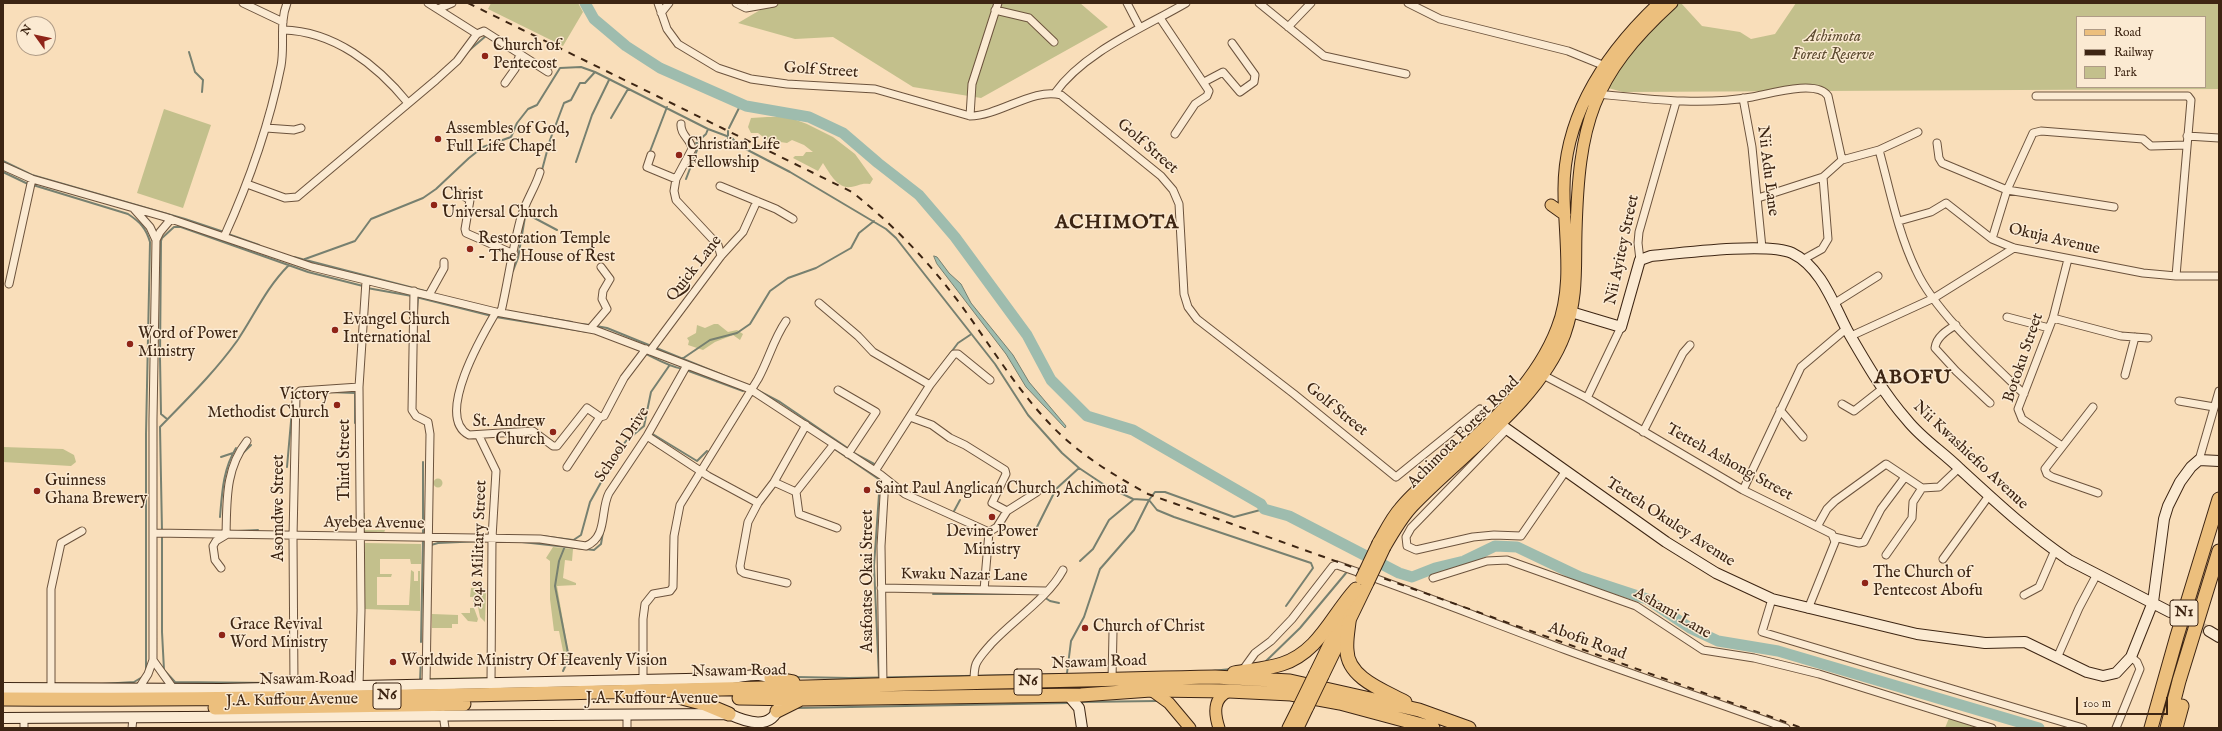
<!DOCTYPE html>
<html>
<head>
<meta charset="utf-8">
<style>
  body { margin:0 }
  #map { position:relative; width:2222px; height:731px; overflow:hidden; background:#f9deba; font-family:"IM FELL English",serif }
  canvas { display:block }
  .frame { position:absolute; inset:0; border:4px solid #3d2513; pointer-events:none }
  .legend { position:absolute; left:2076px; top:16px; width:130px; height:72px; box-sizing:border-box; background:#fbead2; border:1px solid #af9b86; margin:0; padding:5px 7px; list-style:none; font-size:12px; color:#3d2513 }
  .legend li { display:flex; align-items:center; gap:8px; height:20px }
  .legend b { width:20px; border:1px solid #af9b86 }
  .north { position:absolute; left:16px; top:16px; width:40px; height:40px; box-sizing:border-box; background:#fbead2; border:1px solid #af9b86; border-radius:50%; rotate:303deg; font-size:11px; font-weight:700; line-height:16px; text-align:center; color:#3d2513 }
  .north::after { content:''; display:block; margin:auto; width:14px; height:18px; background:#8f2418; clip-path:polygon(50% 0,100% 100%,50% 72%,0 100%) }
  .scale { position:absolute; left:2076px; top:697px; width:92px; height:18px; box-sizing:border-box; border:2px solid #3d2513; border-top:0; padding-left:5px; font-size:12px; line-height:14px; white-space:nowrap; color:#3d2513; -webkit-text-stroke:3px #fbead2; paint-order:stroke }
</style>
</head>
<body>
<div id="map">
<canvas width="2222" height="731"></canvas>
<div class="frame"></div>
<ul class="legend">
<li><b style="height:5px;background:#ecbf7d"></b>Road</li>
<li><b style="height:5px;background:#3d2513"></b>Railway</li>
<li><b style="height:11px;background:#c3c08c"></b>Park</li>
</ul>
<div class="north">N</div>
<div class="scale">100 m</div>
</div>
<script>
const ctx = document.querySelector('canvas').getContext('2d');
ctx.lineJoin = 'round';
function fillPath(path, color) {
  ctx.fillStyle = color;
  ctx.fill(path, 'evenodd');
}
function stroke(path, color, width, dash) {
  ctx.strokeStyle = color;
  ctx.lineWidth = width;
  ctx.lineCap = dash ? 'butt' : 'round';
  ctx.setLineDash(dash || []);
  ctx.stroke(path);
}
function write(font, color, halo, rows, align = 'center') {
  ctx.font = font + ' "IM FELL English",serif';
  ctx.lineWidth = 3;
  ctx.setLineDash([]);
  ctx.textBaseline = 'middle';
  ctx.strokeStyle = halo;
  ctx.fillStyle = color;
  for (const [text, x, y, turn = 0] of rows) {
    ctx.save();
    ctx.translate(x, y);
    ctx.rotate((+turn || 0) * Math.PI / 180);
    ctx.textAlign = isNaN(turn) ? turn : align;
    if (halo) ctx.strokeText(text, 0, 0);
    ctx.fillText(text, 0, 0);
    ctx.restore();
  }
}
fillPath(new Path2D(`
  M491 3H578L583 12 563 46 488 9Z
  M772 3H1080L1108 27 981 98 913 87 833 37 795 39 738 23Z
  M1677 3H1681L1702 26 1740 32 1751 39 1775 34 1796 3H2219V89L1623 92 1608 88C1620 53 1650 27 1677 3ZM2077 17H2205V87H2077Z
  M164 109 211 125 183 208 137 193Z
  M767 117H788L807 124 833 137 855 154 873 179 870 184C859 183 860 186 851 187 837 189 829 172 823 163L818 171 793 158 795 156H803L806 152H813L804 145 792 140 787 143 767 140 758 133H751L748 127 751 118Z
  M714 324H718L728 332 737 330 743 334 740 340 733 335 715 342 703 350 688 345 689 341 687 338 696 333 697 325 705 328Z
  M3 447 63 449 74 455 76 462 71 466 3 462Z
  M433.5 483a4.5 4.5 0 1 1 9 0a4.5 4.5 0 1 1-9 0Z
  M362 513H365V530H385L384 533H364Z
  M365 543 421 544V564H411L410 559H380V574H392L391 577H377V605H409L411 570 414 572V581H418V571H420V611L364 609Z
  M553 547 573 549 572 561 565 560 563 578 576 583V585L557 586 569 656H564L559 631H554L550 599V561L546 558Z
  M471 588 486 589 485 622 480 617 477 602H473V597H470Z
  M470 608H474L478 619 477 622 468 621 461 613H470Z
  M432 614 458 615V624H452V628H432Z
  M486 677V680L430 679V678Z
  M1949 718 1977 728H1945Z`), '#c3c08c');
const water = new Path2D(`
  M934 256 937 257 949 273 961 284 971 303 1013 355 1029 382 1066 426 1065 428 1026 387 1006 354 937 264Z`);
fillPath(water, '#9ebcae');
stroke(water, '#778070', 1);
stroke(new Path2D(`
  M189 52 195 72 203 80 202 92
  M466 53 487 35
  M611 118 628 89
  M729 128 739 108 746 106
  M728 131V138
  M649 154 667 107
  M3 161 32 175 185 219 224 232
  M576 162 592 115 609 80
  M542 170 550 140 564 103 571 100 580 83H585L595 72
  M3 172 28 184
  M686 179 699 145 696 143 706 134 708 129
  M33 185 128 214C140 222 146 228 150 242L146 434V673
  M525 213 557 230
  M228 234 259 245
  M294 257 429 292
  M305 259 355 241 371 219 423 198 436 189 469 158 483 147 511 137 517 123 528 109 537 105 560 68 581 67 595 72 708 129 732 138 738 145 790 172 886 229 896 238 995 364 1028 415 1062 453 1079 468 1106 486 1133 499 1149 500 1155 492H1165L1234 517 1264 509
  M513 271 518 258 525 217
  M367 288 412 296
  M416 297 492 316
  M417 311 418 298
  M531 315 572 322
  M496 317 588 332
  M580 324 591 325
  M596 326 607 328 735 380
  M634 348C650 355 666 366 683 369
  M682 359 710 340 737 333 750 324 770 291 788 278 816 268 851 248 859 233 874 221
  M686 370 743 391
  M928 383 958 343 970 335
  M302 388 314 387
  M757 390 780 402 849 449
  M327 392 355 393V423
  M167 419 161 414 160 358 161 241 162 238 174 227H181L308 272 363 286
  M651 433 697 461 707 451
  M646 439 659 448
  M833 448 880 480 874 566 879 678
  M852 452 876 465
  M242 454 251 445
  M221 457 233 453
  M287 467 292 410
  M953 513 960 500
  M220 517C222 493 223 469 236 448
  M162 531 160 427C187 399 214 373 237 341 254 316 266 288 288 266
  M238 531 258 530
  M1035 531 1056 489 1079 468
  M162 535V632L164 670 175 682 270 683
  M423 535V462
  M496 535H506
  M542 536 573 540
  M572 541 581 535 590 502 604 477 610 471 618 452 626 441 644 426 651 392 669 366
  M522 542 594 550 601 544 603 532
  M431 545 438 543 482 541
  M1080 561 1093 549 1109 520 1133 500
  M933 594H1015
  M1044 597 1050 601 1059 603
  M421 642 423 539
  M1264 663 1300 628 1346 573
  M563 671 569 658 555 586 559 561 565 546
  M1212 671 1231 669
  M743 672 755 670 762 671
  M1067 673 1071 641 1084 617 1100 569 1134 530 1149 500 1157 510 1174 517 1311 563 1313 568 1286 606
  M796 677 849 678 1077 674
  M420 682 421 656
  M102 684 134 682 144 676
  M1080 702 1157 701
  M796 708 1069 703`), '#778070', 2);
stroke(new Path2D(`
  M585 3 594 19 626 46 660 68 746 106 809 117 843 133 878 163 919 195 955 237 1027 335 1051 380 1087 416 1133 430 1261 504 1264 509 1289 516 1399 573 1412 577 1435 568 1464 561 1495 546 1517 547 1580 577 1647 599 1690 628 1718 641 1778 651 2039 728`), '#9ebcae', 11);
stroke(new Path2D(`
  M2170 612 2209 631`), '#d3b999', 10, [10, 5]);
const street = new Path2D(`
  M243 3 283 22
  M428 3 477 34
  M658 3 667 29 678 44 718 68 751 79 787 84 875 89 970 116C999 116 1034 87 1061 95L1161 176 1173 190 1179 204 1184 294 1188 307 1197 319 1294 394 1396 477 1480 409 1492 419
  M736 3 746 8 774 3
  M1127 3 1140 28
  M1259 3 1324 56 1406 74
  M1408 3 1440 19 1568 51 1605 66
  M438 9 452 3
  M995 10 1029 18 1054 42
  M661 13 669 3
  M1160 18 1209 91 1207 96 1195 104 1175 134
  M1288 27 1311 3
  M283 30C334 31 377 65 408 103
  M1204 82 1223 72 1240 92 1254 82 1255 75 1232 43
  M505 83 515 69 520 54
  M1055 93C1084 52 1143 28 1186 3
  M1598 94C1649 99 1701 106 1752 97 1769 94 1817 79 1828 96L1842 160
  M2036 96H2188L2191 100 2176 276
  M1743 98 1752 147 1762 248
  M970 116 972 84 998 3
  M681 124C680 135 691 139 692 149L676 179 674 191 676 200 718 245 721 256
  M266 128 294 130 301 128
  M2187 136 2219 138
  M1937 143 1939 158 1942 163 2007 190 2114 207
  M1879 150C1890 190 1898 233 1916 270 1935 312 1990 361 2024 394
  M651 155 647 167 676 179
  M3 166 32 179 165 217 312 267 496 312 595 330 750 389 881 475 905 494 989 532
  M247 184 285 198 297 197 436 80 457 61 477 34 484 31 548 72
  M720 186 776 209 793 219
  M460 194 470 200 465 229 466 233 514 254
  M1758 198 1823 177 1842 160 1879 150 1918 132
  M134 209 150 227 156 240 153 419V660L148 674 139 688
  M1899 221 1931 212 1946 203 1992 239 2014 248 2143 273 2176 276H2219
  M224 237C249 182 269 126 281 66 285 45 279 23 287 3
  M1992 239 2007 190 2033 133 2041 131 2143 139 2151 146 2187 145
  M156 240 160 232 171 219
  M1804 259 1822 249 1828 239 1823 177
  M1640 260 1638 243 1639 232 1676 102
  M9 284 32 179
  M414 291 412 410 416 416 428 422 430 434 426 685
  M429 295 444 268V262
  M819 303 858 336 873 352 930 385
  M1835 303 1878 276
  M496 312C483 334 434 417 469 435L533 431 553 446H557L587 408 600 417 604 416 624 378 646 349
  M501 312C508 282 512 251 520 221 524 203 535 189 540 172
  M2007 317 2049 328
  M2053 318 2121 336 2148 338
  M1956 325C1947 330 1936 337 1935 348L1956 371 1990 403
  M590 329 607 309 602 299 603 291 610 279 601 267
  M1851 336 1934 298 2014 248
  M650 351 721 256 743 232 757 201
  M1543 375 1587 398 1743 490 1832 534 1835 542 1808 609
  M2125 375 2135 337
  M838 390 876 412 848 454
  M1587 398 1621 327
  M2179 401 2214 407
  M1842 404 1854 411 1882 389
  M2093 407 2045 469 2047 474 2052 477 2098 493
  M1780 410 1803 437
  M910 417 932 425 950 438 965 445 1005 470 1006 474 992 503 1007 511
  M1506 430 1411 528 1406 537 1407 546 1416 550 1473 537 1494 535 1521 536 1565 472
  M1643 432 1683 353 1690 345
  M479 436 496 471 492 538 491 683
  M647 436 708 476 758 503
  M2062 446 2022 419 2018 409 2053 318 2068 259
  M2199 460 2219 391
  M567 467 600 417
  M875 471 930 385 954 354H958L990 380
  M774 482 796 492 834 444
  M1743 490 1801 367 1847 328
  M796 492 799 514 837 528
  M1818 525 1827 509 1835 501 1886 464 1922 488 1939 487 1959 468
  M154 533 540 539 586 546C608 537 600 510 609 493L647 436 687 365
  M1834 537 1859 543 1864 542 1881 509 1905 477
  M1886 555 1912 518 1913 502 1922 488
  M1943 559 1988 497
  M221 568 215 560 213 546 216 541 226 535C227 501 225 469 247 441
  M1433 578 1487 561 1507 560 1636 606 1703 650 1754 658 1819 674 1992 728
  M787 583 744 573 741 571 740 566 748 522 758 503 774 482 806 425
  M881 588 1046 591
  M984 590 989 532 997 527 1007 511 1037 492
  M2024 595 2039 587 2055 550
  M1772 599 1762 632 2083 728
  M2057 658 2079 608 2097 574
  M153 660 173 688
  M1242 671 1255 653 1271 641 1292 619 1333 566 1337 565C1414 591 1490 622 1566 650 1639 677 1713 701 1786 728
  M1112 679 1113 632
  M643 680V619L645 604 653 594 670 591 673 587 674 536 680 505 758 379C769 359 773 340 786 321
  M974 682C974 676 974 669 976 664 979 657 986 650 991 644 1013 620 1048 598 1063 570
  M883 684 881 546 885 479
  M359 686 361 610 359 387 366 281
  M294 687 293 537 296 396 300 391 359 387
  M51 688V589L61 543 82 531
  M443 714 445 728
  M24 728V718
  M132 728 133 718
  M627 728V715
  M2116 728 2140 669 2137 662 2131 657`);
const secondary = new Path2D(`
  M1571 312 1621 327 1640 260 1651 256C1681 253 1768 242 1792 253 1821 267 1833 303 1847 330 1865 361 1883 393 1907 420 1922 439 1943 452 1960 469 1995 501 2029 533 2069 560L2170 612
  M1494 420 1666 542 1716 573 1772 599 1917 634 1985 643 2025 642 2087 672 2103 676 2116 673 2131 657 2153 602 2164 519 2168 506 2180 482 2191 467 2199 460 2219 461
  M2209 631 2219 637
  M3 688 221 689 732 678C750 676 761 670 776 683
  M1068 695 1079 708 1082 728
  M3 718 729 714C746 722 772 731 779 706`);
const primary = new Path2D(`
  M1551 205 1565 215
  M1378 543C1385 531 1391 518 1400 508 1411 494 1426 482 1439 470 1483 429 1535 386 1557 328 1574 286 1564 236 1564 192 1563 117 1606 53 1659 3
  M1385 547C1393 533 1401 519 1412 507 1461 455 1540 402 1565 334 1578 296 1575 270 1576 232 1579 124 1591 77 1672 3
  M1315 673 1348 605
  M1323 676 1368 583
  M1151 690 1169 703 1190 728
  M1219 728C1214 713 1213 698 1229 691
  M1288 728 1299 706
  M1298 728 1308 707`);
const highway = new Path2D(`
  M1349 622C1348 631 1346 641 1347 650 1347 678 1385 691 1405 702
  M1234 673C1250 670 1267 669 1282 664 1319 652 1332 615 1356 589
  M771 678 793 682
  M682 698 705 704 729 714
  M739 698 800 699 1081 695 1151 690 1229 691 1291 694 1340 703 1433 728
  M3 699C407 701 811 685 1215 677L1290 681 1419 710 1469 728
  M215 708 464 704
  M777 711 799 700
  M2151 728 2177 636 2219 499
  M2167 728 2179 681 2219 551
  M2176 728 2182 706`);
stroke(street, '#6c533d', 9);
stroke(secondary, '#3d2513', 12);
stroke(primary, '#3d2513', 13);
stroke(highway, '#3d2513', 15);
stroke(street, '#fbead2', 7);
stroke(secondary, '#fbead2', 10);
stroke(primary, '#ecbf7d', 11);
stroke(highway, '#ecbf7d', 13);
stroke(new Path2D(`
  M468 3 852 192C896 227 928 261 961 305 993 349 1021 397 1061 435 1087 459 1117 477 1148 494L1802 728`), '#3d2513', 2, [7, 7]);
const primaryBridge = new Path2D(`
  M1361 579 1378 543
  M1368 583 1385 547
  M1299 706 1315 673
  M1308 707 1323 676`);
stroke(primaryBridge, '#3d2513', 13, []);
stroke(primaryBridge, '#ecbf7d', 11);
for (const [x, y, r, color] of [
  [485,56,4,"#8f2418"],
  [438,139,4,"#8f2418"],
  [679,155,4,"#8f2418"],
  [434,205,4,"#8f2418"],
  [470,249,4,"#8f2418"],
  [335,330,4,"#8f2418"],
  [130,344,4,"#8f2418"],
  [337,405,4,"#8f2418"],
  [553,432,4,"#8f2418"],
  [867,490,4,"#8f2418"],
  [37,491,4,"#8f2418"],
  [992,517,4,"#8f2418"],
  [1865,583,4,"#8f2418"],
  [1085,628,4,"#8f2418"],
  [222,635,4,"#8f2418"],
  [393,662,4,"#8f2418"]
]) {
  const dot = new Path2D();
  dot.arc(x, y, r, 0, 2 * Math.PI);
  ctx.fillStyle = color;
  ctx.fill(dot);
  stroke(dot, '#fbead2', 1.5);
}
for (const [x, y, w] of [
  [2184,613,28],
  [1028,682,28],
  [387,696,28]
]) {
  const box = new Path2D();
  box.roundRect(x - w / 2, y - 13, w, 26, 3);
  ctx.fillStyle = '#fbead2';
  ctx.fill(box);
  stroke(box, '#3d2513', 1);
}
write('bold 15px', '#3d2513', null, [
  ["N1",2184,613],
  ["N6",1028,682],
  ["N6",387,696]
]);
write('italic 16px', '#5e4c31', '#fbead2', [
  ["Achimota",1833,38],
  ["Forest Reserve",1833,56]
]);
write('16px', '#3d2513', '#fbead2', [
  ["Church of",493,47],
  ["Pentecost",493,65],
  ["Assembles of God,",446,130],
  ["Full Life Chapel",446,148],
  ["Christian Life",687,146],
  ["Fellowship",687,164],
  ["Christ",442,196],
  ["Universal Church",442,214],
  ["Restoration Temple",478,240],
  ["- The House of Rest",478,258],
  ["Evangel Church",343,321],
  ["International",343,339],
  ["Word of Power",138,335],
  ["Ministry",138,353],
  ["Victory",329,396,"right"],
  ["Methodist Church",329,414,"right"],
  ["St. Andrew",545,423,"right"],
  ["Church",545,441,"right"],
  ["Guinness",45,482],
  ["Ghana Brewery",45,500],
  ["Saint Paul Anglican Church, Achimota",875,490],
  ["Devine Power",992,533,"center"],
  ["Ministry",992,551,"center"],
  ["The Church of",1873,574],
  ["Pentecost Abofu",1873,592],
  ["Grace Revival",230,626],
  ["Word Ministry",230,644],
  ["Church of Christ",1093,628],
  ["Worldwide Ministry Of Heavenly Vision",401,662]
], 'left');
write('16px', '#3d2513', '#fbead2', [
  ["Golf Street",821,71,4],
  ["Golf Street",1147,147,41],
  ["Nii Adu Lane",1767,171,83],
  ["Okuja Avenue",2054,240,13],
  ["Nii Ayitey Street",1623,250,-78],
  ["Quick Lane",695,269,-52],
  ["Botoku Street",2024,358,-71],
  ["Golf Street",1336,410,39],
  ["Achimota Forest Road",1464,433,-45],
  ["School Drive",623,445,-57],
  ["Nii Kwashiefio Avenue",1970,456,43],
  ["Third Street",346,460,-90],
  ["Tetteh Ashong Street",1729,463,29],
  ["Asomdwe Street",280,508,-90],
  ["Tetteh Okuley Avenue",1670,523,33],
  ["Ayebea Avenue",374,524,1],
  ["1948 Military Street",480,544,-88],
  ["Kwaku Nazar Lane",964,576,1],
  ["Asafoatse Okai Street",869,581,-90],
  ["Ashami Lane",1672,614,30],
  ["Abofu Road",1587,642,20],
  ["Nsawam Road",1099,663,-2],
  ["Nsawam Road",739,672,-1],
  ["Nsawam Road",307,680,-1],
  ["J.A. Kuffour Avenue",652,700],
  ["J.A. Kuffour Avenue",292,701,-1]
]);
ctx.letterSpacing = '1px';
write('bold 20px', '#3d2513', '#fbead2', [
  ["ACHIMOTA",1117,224],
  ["ABOFU",1913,379]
]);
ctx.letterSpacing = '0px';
</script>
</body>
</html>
